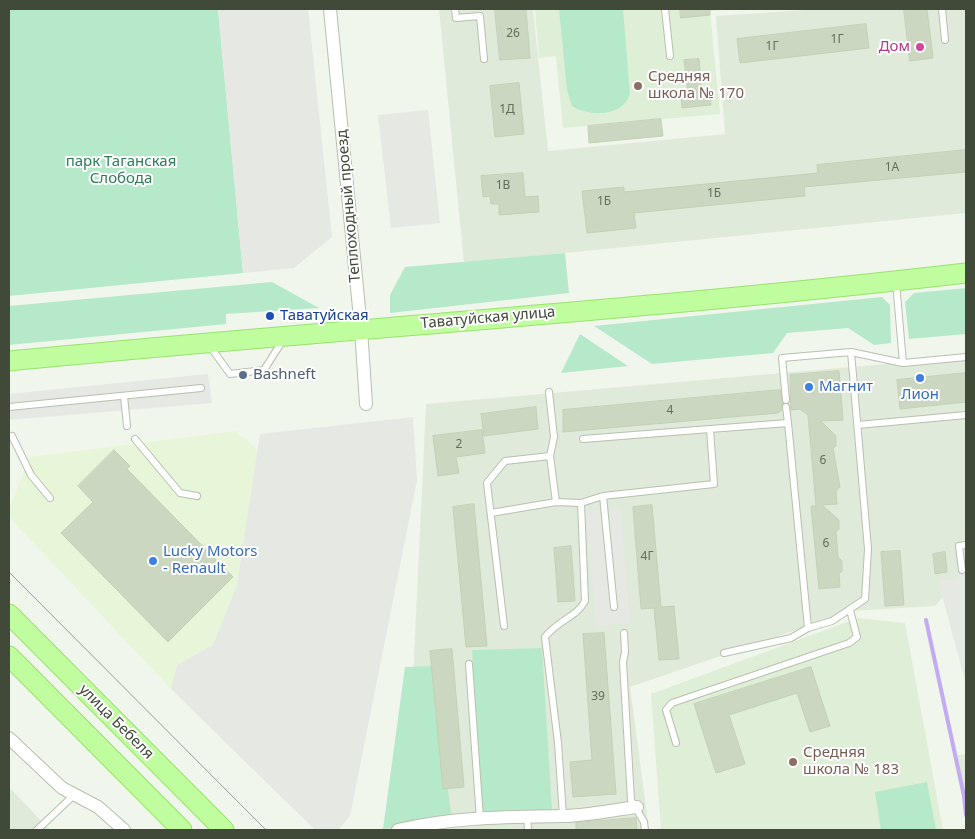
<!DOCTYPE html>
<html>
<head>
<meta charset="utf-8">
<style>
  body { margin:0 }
  #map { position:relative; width:975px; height:839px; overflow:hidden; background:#f0f6ec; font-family:"Noto Sans",sans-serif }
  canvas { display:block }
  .frame { position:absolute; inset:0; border:10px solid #414a39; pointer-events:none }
</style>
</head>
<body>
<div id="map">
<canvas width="975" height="839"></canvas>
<div class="frame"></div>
</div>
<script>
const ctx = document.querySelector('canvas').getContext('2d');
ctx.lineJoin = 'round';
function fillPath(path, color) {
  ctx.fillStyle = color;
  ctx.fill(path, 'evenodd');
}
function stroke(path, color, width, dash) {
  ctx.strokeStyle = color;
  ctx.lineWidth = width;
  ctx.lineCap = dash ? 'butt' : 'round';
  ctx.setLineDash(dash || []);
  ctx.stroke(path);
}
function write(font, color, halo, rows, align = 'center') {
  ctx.font = font + ' "Noto Sans",sans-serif';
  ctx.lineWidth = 4;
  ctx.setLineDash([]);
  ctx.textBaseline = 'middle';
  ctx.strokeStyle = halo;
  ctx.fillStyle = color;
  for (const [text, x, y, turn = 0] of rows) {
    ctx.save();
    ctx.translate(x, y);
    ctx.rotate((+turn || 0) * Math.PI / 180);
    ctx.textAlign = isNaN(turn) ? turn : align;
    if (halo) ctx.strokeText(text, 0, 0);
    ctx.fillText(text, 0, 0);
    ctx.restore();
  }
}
fillPath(new Path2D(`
  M439 9H533L548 151 725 134 716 16 820 9H966V213L464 263Z
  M966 357V572L935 606 852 611 630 687 649 830H381L407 805 426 404Z
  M966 754V811L957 755Z
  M9 787 50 830H9Z`), '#e0eada');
fillPath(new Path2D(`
  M236 431 258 450 237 585 213 645 177 665 171 689 9 517V509L30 457Z`), '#e7f6d9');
fillPath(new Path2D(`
  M535 9H734L710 11 720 114 563 128 556 56 539 58Z
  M858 618 905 623 943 830H661L651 694Z`), '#dfeed7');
fillPath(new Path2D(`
  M9 9H218L243 273 9 296Z
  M559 9H623L630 94C623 117 589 117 572 106L567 90Z
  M565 253 569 293 390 313V295L405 267Z
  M272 282 319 308 226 314V324L9 345V306Z
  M966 288V334L909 339 905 302 914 293Z
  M882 297 890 305 891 343 874 345 848 328 787 333 773 353 652 364 594 326Z
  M580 334 628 366 561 373Z
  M542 648 552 810 483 818 472 650Z
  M432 666 452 820 383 829 405 667Z
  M927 782 936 830H881L875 792Z`), '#b6e9c9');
fillPath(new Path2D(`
  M218 9H308L332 237 294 268 243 273Z
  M428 110 440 223 391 228 378 115Z
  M208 374 212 403 9 420V394Z
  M413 417 417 480 350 816 338 830H315L171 689 177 665 213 645 237 585 260 434Z
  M620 508 630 623 596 626 586 511Z
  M966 570V684L938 581 957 578V571Z`), '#e5e8e3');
stroke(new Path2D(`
  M926 620 964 796 966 815`), '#c2abf0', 4);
const building = new Path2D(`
  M495 9H526L530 58 500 60Z
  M680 9H710V15L681 18Z
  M904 9H927L933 58 910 61Z
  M866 24 869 48 740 63 737 39Z
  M699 59 702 92H709L711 105 682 108 681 95 688 94 684 60Z
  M519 83 524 134 495 137 490 86Z
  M661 119 663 136 589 143 588 126Z
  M966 150V172L804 187 805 196 634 213 636 228 587 233 582 191 624 187V192L818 173 817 165Z
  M523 173 525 197 538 196 539 212 499 215V204H491L490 196 483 197 481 176Z
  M839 371 843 420 821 421 836 436V446L833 448 840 487 836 491 837 504 822 505 839 520V529L836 532 838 557 842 561V571L839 574 840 587 819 589 811 506H816L808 415 800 409 791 410 790 375Z
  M966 373V402L900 409 897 380Z
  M780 390 783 403 781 411 778 413 563 432V410Z
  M536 407 538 429 484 436 481 414Z
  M482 430 485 453 456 457 459 473 438 476 433 436Z
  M114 450 130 466 127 469 233 577 168 642 61 533 93 502 78 486Z
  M474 504 487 646 466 647 453 507Z
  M652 505 661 607 674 606 679 659 659 660 654 608 641 609 633 507Z
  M571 546 575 601 558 602 554 548Z
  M900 551 904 605 885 606 881 552Z
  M945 552 947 572 935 574 933 554Z
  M604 633 616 794 573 797 570 762 592 760 583 634Z
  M452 649 464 787 443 789 430 651Z
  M811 667 830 726 810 732 797 693 729 715 745 764 716 773 694 704Z
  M636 818 637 830H576V823Z`);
fillPath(building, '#ccd7c1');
stroke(building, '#c2d2b5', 1);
const lane = new Path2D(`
  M455 9 456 18 480 16 484 59
  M665 9 670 56
  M942 9 945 40
  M896 282 903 363
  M209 345 230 374 264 370 283 340
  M549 392 554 437 550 456 556 502
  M124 396 127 426
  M786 400 782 358 851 352 903 363 966 357
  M9 407 201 388
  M788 423 808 628 832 621 865 599 868 549 851 352
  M858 425 966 415
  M12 436 31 475 50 498
  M135 439 180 493 197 496
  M583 439 710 429
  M603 496 614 607
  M491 513 556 502 581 503 603 496 714 484 710 429 788 423 786 407
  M962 570 959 546 966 545
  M504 626 487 483 505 461 550 456
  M624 633 625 652 623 662 631 800 644 822 645 830
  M724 653 791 638 808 628
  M469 664 480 819
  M676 743 666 710 672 703 849 643 857 637 850 610
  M527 816 528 830
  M563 816 558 743 545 637C558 620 577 617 585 601L581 503
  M37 830 74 795`);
const street = new Path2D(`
  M330 9 361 329 366 404
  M9 738 62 788 98 807 124 830
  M398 830C452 817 506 817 561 816 586 816 612 810 637 807`);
const primary = new Path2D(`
  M9 361C328 330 648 310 966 273
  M9 614 224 830
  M9 656 182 830`);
stroke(lane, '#b7c1ae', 8);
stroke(street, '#b7c1ae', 14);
stroke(primary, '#99e36d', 21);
stroke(lane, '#fff', 6);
stroke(street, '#fff', 12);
stroke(primary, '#c0fd9e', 19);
stroke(new Path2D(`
  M9 572 266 830`), '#9a9a9a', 1);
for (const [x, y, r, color] of [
  [920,47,5,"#d1479c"],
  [638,86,5,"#8d6e63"],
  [270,316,5,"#1a4fb4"],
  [243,375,5,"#5c6f8a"],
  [920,378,5,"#3f7fe0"],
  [809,387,5,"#3f7fe0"],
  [153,561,5,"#3f7fe0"],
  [793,762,5,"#8d6e63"]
]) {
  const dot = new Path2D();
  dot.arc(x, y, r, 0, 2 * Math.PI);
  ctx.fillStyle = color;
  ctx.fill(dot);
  stroke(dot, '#fff', 2);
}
write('12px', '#646d5b', null, [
  ["26",513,34],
  ["1Г",837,40],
  ["1Г",772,47],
  ["1Д",507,110],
  ["1А",892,168],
  ["1В",503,186],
  ["1Б",714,194],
  ["1Б",604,202],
  ["4",670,411],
  ["2",459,445],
  ["6",823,461],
  ["6",826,544],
  ["4Г",647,557],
  ["39",598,697]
]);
write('15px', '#b23c85', '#fff', [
  ["Дом",910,47]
], 'right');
write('15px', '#785e54', '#fff', [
  ["Средняя",648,77],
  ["школа № 170",648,94],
  ["Средняя",803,753],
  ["школа № 183",803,770]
], 'left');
write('15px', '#2c7d58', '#fff', [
  ["парк Таганская",121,162],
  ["Слобода",121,179]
]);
write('15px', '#414a39', '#fff', [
  ["Теплоходный проезд",349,206,-95],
  ["Таватуйская улица",488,318,-5],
  ["улица Бебеля",116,722,45]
]);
write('15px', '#164399', '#fff', [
  ["Таватуйская",280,316]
], 'left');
write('15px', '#4e5e75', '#fff', [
  ["Bashneft",253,375]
], 'left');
write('15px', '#366cbe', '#fff', [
  ["Магнит",819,387],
  ["Лион",920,395,"center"],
  ["Lucky Motors",163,552],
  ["- Renault",163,569]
], 'left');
</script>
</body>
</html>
